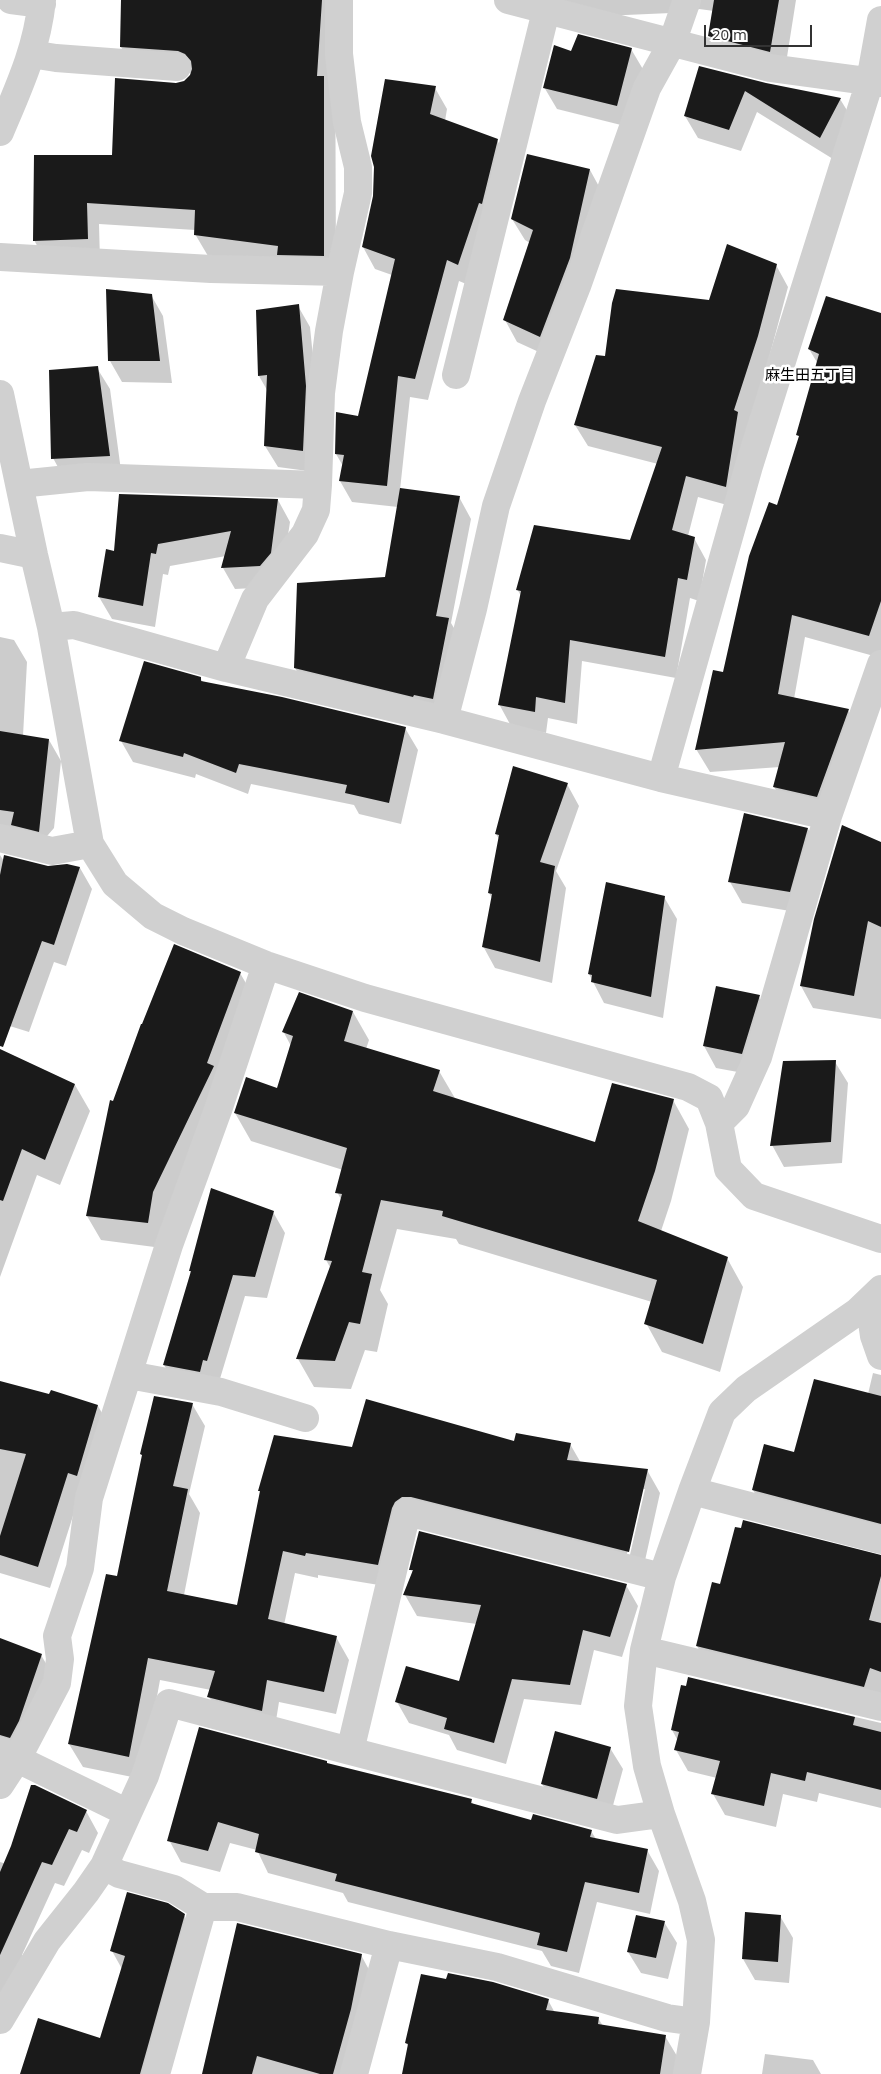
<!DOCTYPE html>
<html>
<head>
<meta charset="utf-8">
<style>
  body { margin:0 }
  #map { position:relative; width:881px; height:2074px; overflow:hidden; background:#fff; font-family:"Open Sans",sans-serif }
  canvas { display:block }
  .scale { position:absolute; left:704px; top:25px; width:108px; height:22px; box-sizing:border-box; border:2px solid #333; border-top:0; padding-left:6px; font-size:15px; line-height:18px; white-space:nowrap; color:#333; -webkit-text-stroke:4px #fff; paint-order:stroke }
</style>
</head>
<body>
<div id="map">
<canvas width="881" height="2074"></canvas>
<div class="scale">20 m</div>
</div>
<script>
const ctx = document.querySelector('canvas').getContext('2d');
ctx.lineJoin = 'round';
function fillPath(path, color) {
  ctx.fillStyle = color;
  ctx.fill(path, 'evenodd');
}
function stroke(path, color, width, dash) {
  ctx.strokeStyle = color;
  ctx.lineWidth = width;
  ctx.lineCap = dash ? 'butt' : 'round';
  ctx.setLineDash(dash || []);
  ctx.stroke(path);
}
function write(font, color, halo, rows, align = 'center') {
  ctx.font = font + ' "Open Sans","Noto Sans JP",sans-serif';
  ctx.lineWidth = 5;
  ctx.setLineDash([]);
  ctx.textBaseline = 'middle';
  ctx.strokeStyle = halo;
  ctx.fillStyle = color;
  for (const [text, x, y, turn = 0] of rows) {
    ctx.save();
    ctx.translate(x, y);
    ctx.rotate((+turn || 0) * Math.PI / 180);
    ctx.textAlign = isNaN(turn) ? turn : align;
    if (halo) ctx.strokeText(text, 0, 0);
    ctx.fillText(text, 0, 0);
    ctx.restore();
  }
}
fillPath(new Path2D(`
  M122 0H335L336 277 208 256 195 234V230L99 224 100 261 46 262 34 240 114 156 176 84 185 82 192 73 133 68 121 47Z
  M560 0H796L784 76 724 61 709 36 714 11 699 9 694 12 603 16Z
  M631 49 644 71 629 127 557 109 544 87 572 53Z
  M700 67 766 84 840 99 853 120 833 159 757 112 741 151 698 138 685 116Z
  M435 88 447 109 445 121 497 140 510 162 471 286 459 281 428 400 410 397 400 490 459 497 471 519 451 623 461 640 446 720 308 690 295 668 386 578 398 507 352 502 340 481 343 466 336 454 359 418 392 275 375 269 363 247Z
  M590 170 602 192 552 358 517 342 505 320 530 243 525 240 512 219Z
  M776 265 788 287 769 358 738 508 698 497 688 536 694 538 706 560 699 601 690 598 676 678 582 661 577 724 548 718 546 733 511 726 499 704 521 596 517 589 631 541 658 464 588 446 575 425 606 357Z
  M151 295 163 316 172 383 122 382 110 361Z
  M298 306 310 327 317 397 315 472 278 467 265 446 267 390 259 376Z
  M881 317V658L805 637 794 699 848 710 861 733 830 820 788 810 774 787 780 767 710 772 696 749 724 673 800 438 798 435 818 364 809 349Z
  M97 368 110 389 122 478 65 480 53 458Z
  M278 500 290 522 282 575 273 587 235 589 223 568 226 556 170 566 168 575 163 574 155 627 112 619 99 597 115 553Z
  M0 637 14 640 27 662 23 736 49 740 61 761 54 828 36 849 0 850Z
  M200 678 203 682 405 728 418 750 401 824 359 814 354 805 251 784 248 794 196 774 195 778 133 762 121 741Z
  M567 784 579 806 556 871 566 888 552 983 495 968 483 946 492 898 489 893 499 839 496 834Z
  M808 829 820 850 802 913 742 903 730 882Z
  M881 844V1019L813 1008 801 986Z
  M0 855 9 869 80 868 92 889 66 966 54 962 29 1032 0 1023Z
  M664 897 677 919 663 1018 604 1003 589 974Z
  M240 973 254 997 162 1248 101 1240 87 1216 113 1103 143 1026Z
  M759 997 771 1018 754 1075 716 1068 704 1046Z
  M353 1012 369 1040 366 1049 439 1071 456 1100 596 1144 673 1100 689 1129 671 1201 661 1231 727 1258 743 1287 720 1372 662 1352 646 1323 652 1302 459 1244 456 1239 397 1229 380 1290 388 1304 377 1352 365 1350 351 1389 314 1387 298 1359 331 1269 326 1260 342 1201 337 1192 343 1170 251 1141 235 1113 278 1089 291 1046 283 1031Z
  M0 1061 75 1085 90 1111 60 1185 37 1175 0 1277Z
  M835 1062 848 1083 842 1163 784 1167 772 1145Z
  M273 1212 285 1233 267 1298 245 1296 219 1382 177 1387 164 1365 191 1274 190 1271Z
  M873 1373 881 1375V1542L765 1512 753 1490 868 1394Z
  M0 1383 98 1406 110 1427 80 1494 50 1588 0 1573Z
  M192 1404 205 1426 189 1494 200 1513 184 1595 238 1606 261 1493 259 1491 353 1448 515 1443 570 1444 581 1463 647 1470 660 1493 642 1574 415 1519 391 1587 318 1575V1578L295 1573 284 1625 336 1637 349 1660 336 1714 279 1702 274 1733 222 1719 209 1697 211 1690 160 1680 142 1779 83 1767 69 1744 118 1578 143 1456 141 1454ZM642 1489H645L629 1559 626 1558Z
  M881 1556V1709L709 1668 697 1646 721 1586Z
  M411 1570 626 1585 638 1606 622 1657 594 1650 581 1705 524 1699 506 1764 457 1750 449 1735 409 1723 397 1702 460 1682 477 1624 417 1616 405 1595 413 1573Z
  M0 1640 41 1655 54 1677 31 1743 0 1744Z
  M689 1678 881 1723V1808L819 1793 817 1802 783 1794 776 1827 725 1815 713 1794 717 1778 688 1771 676 1750 678 1741 672 1730Z
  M610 1748 623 1769 609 1820 555 1806 542 1784Z
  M328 1765 471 1800 474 1806 532 1821 591 1831 596 1839 647 1850 659 1871 650 1914 597 1902 579 1973 551 1966 542 1951 348 1902 343 1893 268 1873 257 1850 230 1843 220 1872 181 1862 169 1840Z
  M32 1785 86 1811 98 1833 89 1853 82 1850 64 1886 55 1883 22 1955 27 1964 0 2012V1862L7 1864Z
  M184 1915 196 1937 158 2074H21L101 2040 122 1969 112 1951Z
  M780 1916 793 1938 789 1983 755 1980 743 1959Z
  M664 1922 677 1943 668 1979 641 1973 628 1952Z
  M361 1955 373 1977 351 2074H203Z
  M548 2000 555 2013 598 2018 603 2026 665 2036 680 2061 678 2074H406L409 2047 406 2043Z
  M765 2054 813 2060 821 2074H762Z`), '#0003');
fillPath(new Path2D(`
  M121 0H322L317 76H324V256L277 255 278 246 194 235 195 210 87 203 88 239 33 241 34 155H112L115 78 176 83 184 81 190 75 192 69 191 61 185 54 178 51 120 47Z
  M714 0H779L770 52 708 36Z
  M578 34 632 48 617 106 543 88 554 45 571 51Z
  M699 66 766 83 841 98 820 138 745 91 729 130 684 116Z
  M385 79 436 86 430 114 498 139 482 204 479 203 458 265 447 260 415 379 398 376 387 486 339 481 344 455 335 454 336 412 358 416 395 259 362 247 373 196 374 167 371 156Z
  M527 154 590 169 570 258 540 337 503 320 533 230 511 219Z
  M727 244 777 264 758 336 734 410 738 412 726 487 686 476 672 530 695 537 687 580 678 578 665 657 570 640 565 703 536 697 535 712 498 705 521 591 516 590 534 525 630 540 662 447 574 425 596 355 605 356 612 303 616 289 709 300Z
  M106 289 152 294 160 361H108Z
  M826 296 881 313V601L869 636 792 615 778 694 849 709 817 797 773 787 785 742 695 750 713 670 723 672 749 556 769 502 777 505 799 436 796 435 819 354 808 349Z
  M299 304 306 386 303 451 264 446 267 375 258 376 256 310Z
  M98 366 110 456 51 459 49 370Z
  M400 488 460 496 436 616 449 618 433 699 414 695 413 697 294 668 297 583 385 577Z
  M119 494 278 499 271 553 260 566 221 568 231 531 158 544 156 554 151 553 143 606 98 597 106 549 114 551Z
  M144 661 201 677V681L282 697 406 727 389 803 345 793 347 785 239 764 236 773 184 753 183 757 119 741Z
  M0 731 49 739 39 832 11 825 14 812 0 810Z
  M513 766 568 783 540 862 555 866 540 962 482 947 492 894 488 893 499 835 495 834Z
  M744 813 808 828 790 892 728 882Z
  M842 825 881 842V927L868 921 854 996 800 986 814 919Z
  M4 855 48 866 67 864 80 867 54 945 42 941 3 1047 0 1046V875Z
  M606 882 665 896 651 997 591 982 592 975 588 974Z
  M174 944 241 972 207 1063 214 1066 153 1192 148 1223 86 1216 110 1100 113 1101 141 1024H142Z
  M716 986 760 995 742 1054 703 1046Z
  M299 992 353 1011 344 1041 440 1070 433 1091 595 1142 612 1083 674 1099 655 1171 638 1221 728 1257 703 1344 644 1324 657 1280 442 1216 443 1211 381 1200 362 1272 372 1274 360 1324 349 1322 335 1361 296 1359 332 1261 324 1260 342 1194 335 1193 347 1148 234 1113 246 1077 277 1088 293 1036 282 1032Z
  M0 1049 75 1084 45 1160 22 1149 3 1201 0 1200Z
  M836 1060 831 1142 770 1146 783 1061Z
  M211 1188 274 1211 255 1277 233 1275 207 1361 203 1360 200 1372 163 1365 191 1271H189Z
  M814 1379 881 1396V1524L752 1490 764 1444 794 1452Z
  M0 1381 49 1394 51 1390 98 1405 77 1476 68 1473 38 1567 0 1555V1536L26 1454 0 1449Z
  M154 1396 193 1403 173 1486 188 1489 167 1591 237 1605 260 1491H258L274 1435 352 1447 366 1399 514 1441 516 1433 571 1443 567 1460 648 1469 629 1552 411 1497H402L395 1502 392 1508 378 1565 306 1553 305 1556 283 1551 268 1619 337 1636 324 1692 267 1680 262 1711 207 1697 215 1671 148 1658 129 1757 68 1744 106 1574 117 1576 142 1455 140 1454Z
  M743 1520 881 1555V1576L869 1620 881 1623V1672L870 1668 864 1687 696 1646 712 1582 720 1584 735 1527 741 1528Z
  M419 1531 627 1584 610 1637 583 1630 570 1685 512 1679 494 1743 444 1729 447 1718 395 1702 406 1666 459 1681 481 1605 403 1595 413 1570H409Z
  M0 1638 42 1654 19 1721 10 1738 0 1735Z
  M688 1677 855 1717 853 1725 881 1732V1790L807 1772 805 1781 771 1773 764 1806 711 1794 720 1761 674 1750 679 1732 671 1730 681 1685 686 1686Z
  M199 1727 327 1761V1763L472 1799 471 1803 531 1820 533 1814 592 1830 590 1837 648 1849 639 1893 585 1882 567 1952 537 1945 540 1933 335 1881 337 1874 255 1852 259 1834 218 1822 208 1851 167 1841Z
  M555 1731 611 1747 597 1799 541 1784Z
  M31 1785H35L87 1810 77 1832 69 1829 52 1865 42 1862 0 1955V1872L11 1846Z
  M127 1892 168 1903 185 1914 140 2074H20L38 2018 100 2038 125 1956 110 1951Z
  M745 1912 781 1915 778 1962 742 1959Z
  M636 1915 665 1921 656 1958 627 1952Z
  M237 1923 362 1954 351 2009 333 2074H320L257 2056 252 2074H202Z
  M448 1973 493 1982 549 1999 546 2010 599 2017 598 2024 666 2035 660 2074H402L408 2044 405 2043 421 1974 446 1979Z`), '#1a1a1a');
stroke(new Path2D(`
  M11 0 42 4
  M508 0 770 68 881 83
  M31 54 56 58 177 67
  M0 132C19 87 37 49 42 0
  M0 257 211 269 340 272 358 193V167L347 122 339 54V0
  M456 375 546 11
  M0 394 34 555 51 627 90 844 115 884 153 916 183 931 266 965 365 998 688 1087 709 1098 719 1123 728 1169 754 1196 881 1239
  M19 484 88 477 318 485 321 393 329 331 340 272
  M0 548 34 555
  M51 627 74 625 226 668 444 720 661 778 749 466 870 81 881 20
  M226 668 255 599 305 534 316 510 318 485
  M444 720 473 609 496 506 532 401 577 286 647 88 672 43 687 0
  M661 778 828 816
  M0 838 52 851 90 844
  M719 1123 736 1106 758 1057 828 816 881 664
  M869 1301 874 1336 881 1356
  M129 1375 221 1392 305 1418
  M692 1491 881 1540
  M644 1650 881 1707
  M1 1751 128 1813 104 1866 119 1874 174 1889 203 1907H237L389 1945 497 1967 667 2018 696 2022
  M350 1751 617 1820 661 1814
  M0 1785 17 1759 57 1683 60 1659 57 1636 80 1568 89 1498 169 1245 218 1110 266 965
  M128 1813 145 1776 169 1703 350 1751 407 1512 662 1577
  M0 2020 47 1941 86 1892 104 1866
  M156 2074 203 1907
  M354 2074 389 1945
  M687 2074 696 2022 701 1940 692 1901 661 1814 647 1766 638 1706 644 1650 662 1577 692 1491 722 1412 746 1389 857 1312 881 1289`), '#d0d0d0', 28);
write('15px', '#000', '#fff', [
  ["麻生田五丁目",810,376]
]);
</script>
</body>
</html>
